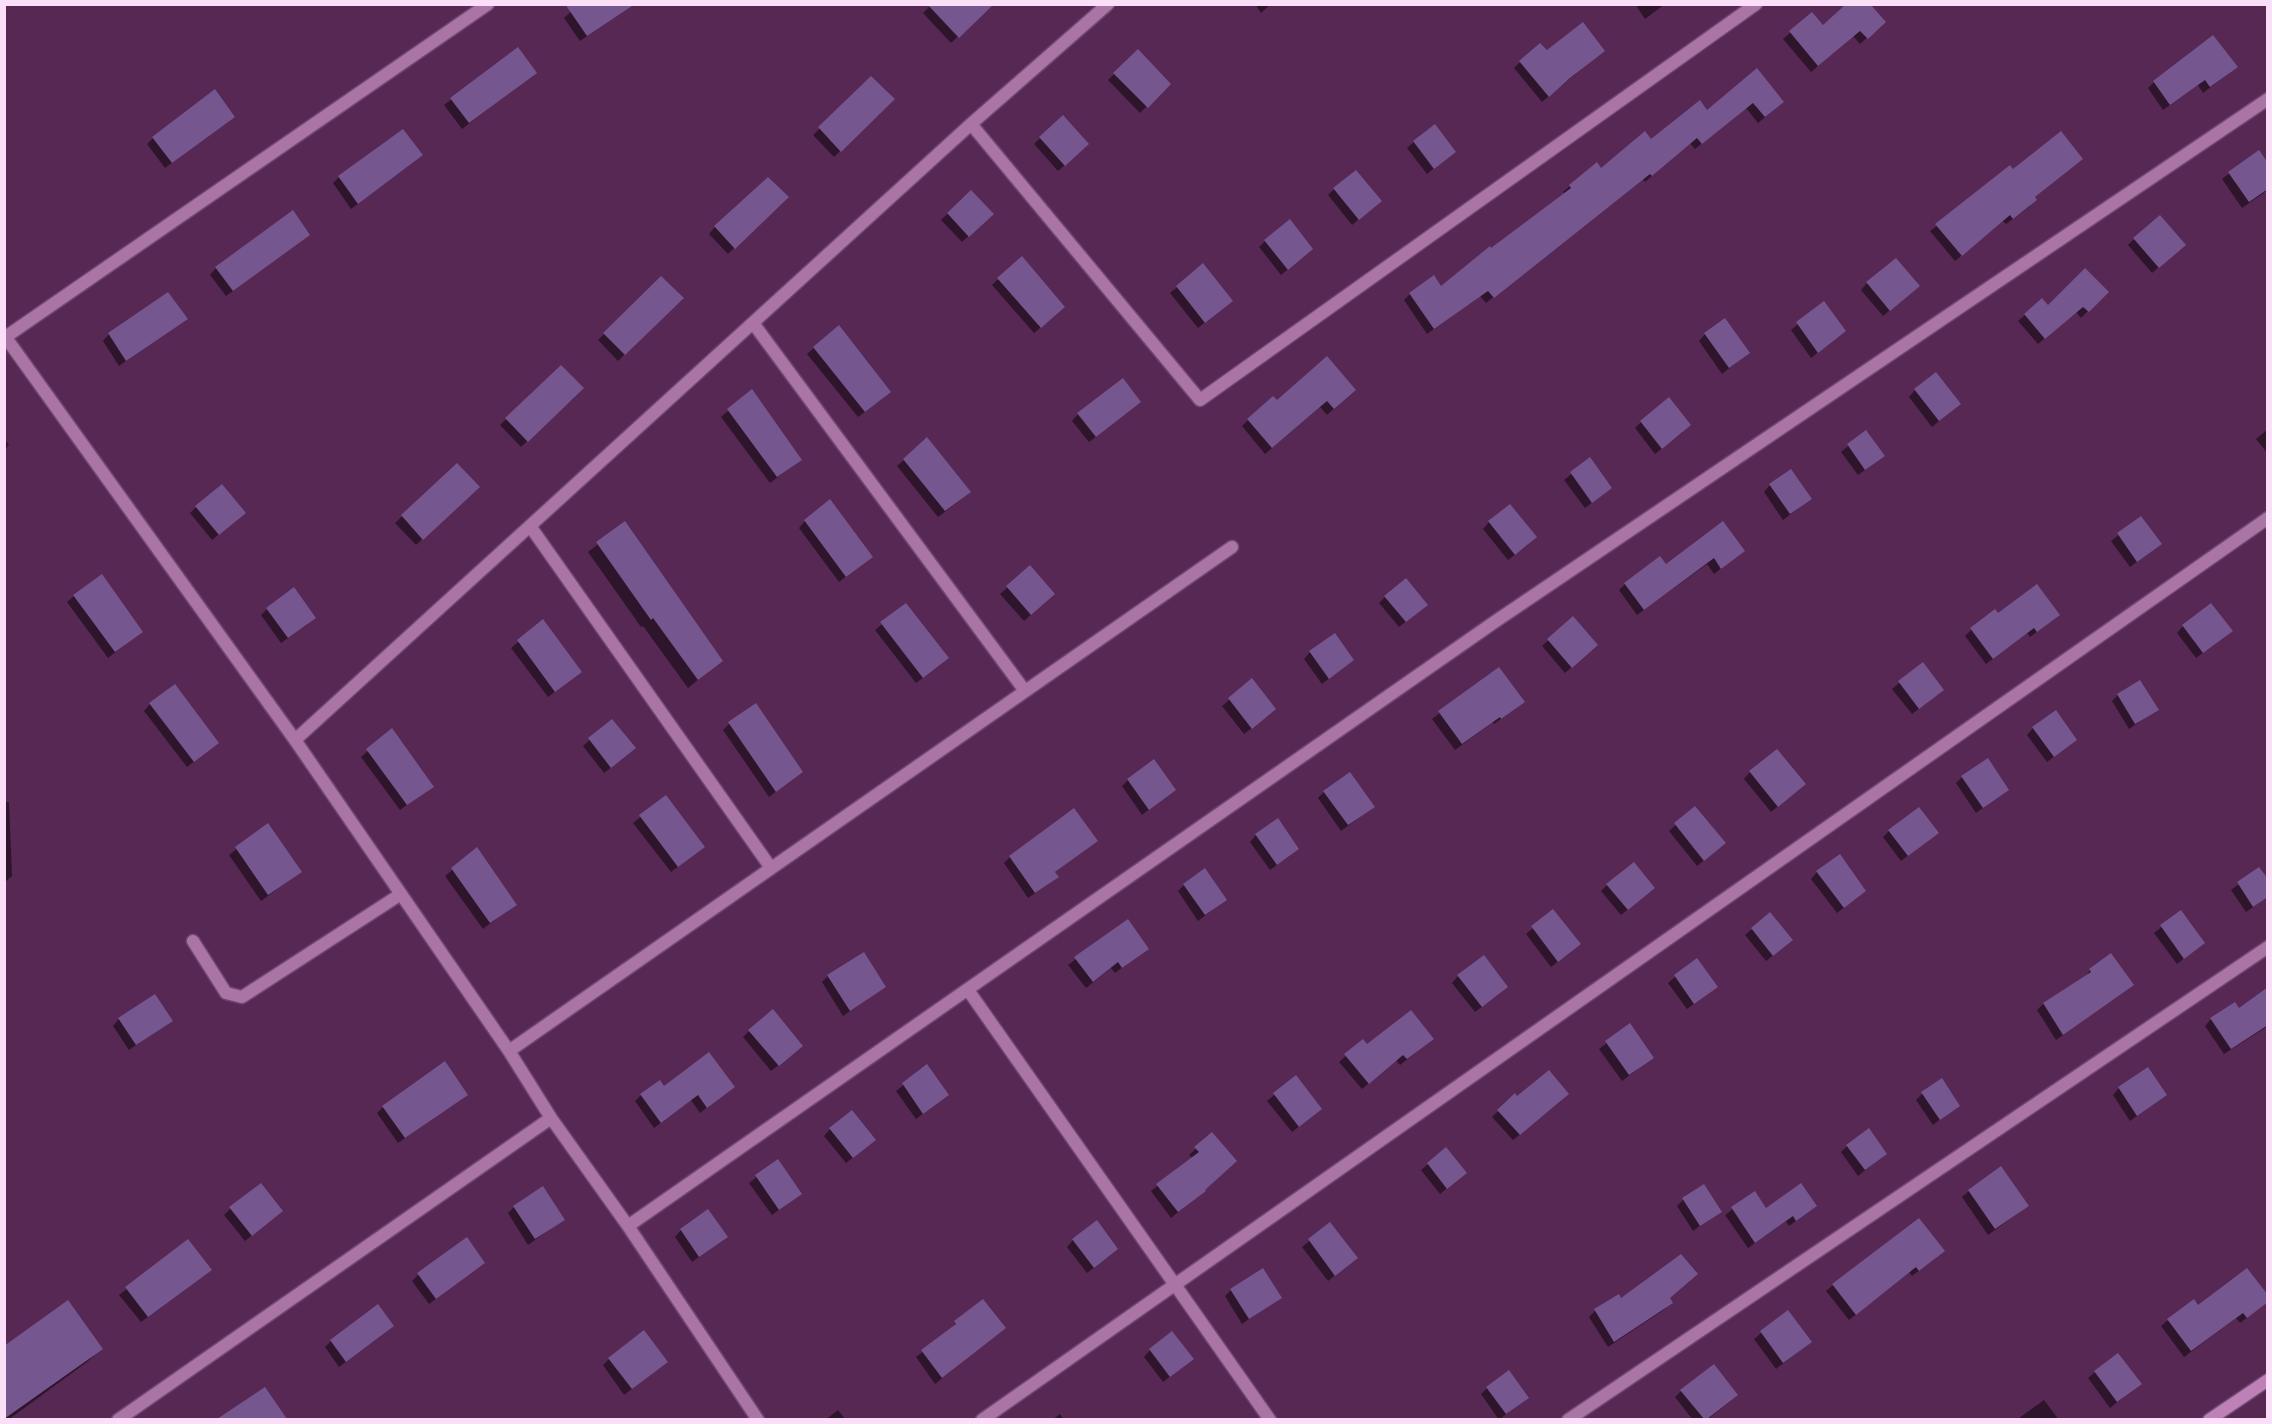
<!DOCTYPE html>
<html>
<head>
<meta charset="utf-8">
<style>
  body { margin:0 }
  #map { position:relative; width:2272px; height:1424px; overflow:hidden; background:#562853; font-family:"Golos Text",sans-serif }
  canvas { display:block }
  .frame { position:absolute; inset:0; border:6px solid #fbdef8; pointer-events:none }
</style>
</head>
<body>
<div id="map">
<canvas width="2272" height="1424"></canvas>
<div class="frame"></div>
</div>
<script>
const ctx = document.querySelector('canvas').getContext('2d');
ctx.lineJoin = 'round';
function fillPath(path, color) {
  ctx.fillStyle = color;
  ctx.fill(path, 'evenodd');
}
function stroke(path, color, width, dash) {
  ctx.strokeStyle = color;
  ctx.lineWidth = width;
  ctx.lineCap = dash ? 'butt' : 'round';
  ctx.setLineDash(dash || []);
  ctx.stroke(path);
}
fillPath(new Path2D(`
  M579 4H632L580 41 564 18Z
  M932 4 983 12 951 43 923 13Z
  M1255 4H1271L1261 13Z
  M1635 4H1665L1645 19Z
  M1812 14 1823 27 1884 22 1860 44 1853 36 1811 72 1783 39Z
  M518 49 535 73 462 129 444 105Z
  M1138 51 1169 84 1140 113 1108 80Z
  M1603 51 1542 102 1514 68 1520 62 1547 52Z
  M1757 71 1776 108 1758 123 1746 108 1695 149 1690 143 1645 182 1643 179 1486 303 1480 296 1427 334 1404 300 1410 294 1441 288 1565 194 1563 192 1570 186 1707 112Z
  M2229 73 2203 93 2198 85 2163 110 2148 88 2154 82Z
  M871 78 893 99 834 157 813 135Z
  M226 123 165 168 147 144 153 138Z
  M1040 138 1081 151 1058 171 1034 144Z
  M1414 142 1454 152 1427 174 1407 148Z
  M2258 152 2268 165V190L2242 208 2222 179Z
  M2081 159 2034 198 2035 200 2029 207 2006 224 2003 221 1955 261 1930 231 2012 171Z
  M415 161 351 209 333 183 339 177Z
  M1334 189 1373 207 1352 225 1328 195Z
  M971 192 985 221 962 242 941 220Z
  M786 197 728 254 709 234 715 227Z
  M309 235 226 296 210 275 216 268Z
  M2134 239 2177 251 2152 273 2128 245Z
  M1265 241 1305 255 1281 275 1259 247Z
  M1203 266 1224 307 1198 328 1170 293Z
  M661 278 682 298 618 361 598 340Z
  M998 279 1057 314 1034 333 992 285Z
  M1867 283 1911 292 1883 316 1861 290Z
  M2107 292 2081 318 2076 312 2038 344 2018 321 2025 315Z
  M1824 303 1844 331 1811 358 1791 330Z
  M186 319 119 366 103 341 109 334Z
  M838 327 883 398 858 417 807 354Z
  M1705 334 1748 353 1722 374 1699 341Z
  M561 367 582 388 521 447 500 425Z
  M1915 390 1952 410 1932 427 1909 397Z
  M752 391 800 460 770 483 721 417Z
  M1348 396 1327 415 1320 407 1265 454 1242 426 1248 420 1277 402Z
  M1133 408 1089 442 1072 421 1078 414Z
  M1641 422 1683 432 1655 454 1635 428Z
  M2268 429V454L2256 439Z
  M1865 432 1876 462 1858 475 1841 452Z
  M4 438 9 445 4 450Z
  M1590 459 1610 488 1585 508 1564 480Z
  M904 460 963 498 938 517 897 466Z
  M457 465 472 493 416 545 395 523Z
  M1770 485 1810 499 1783 520 1764 492Z
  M196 507 237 519 212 540 190 513Z
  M2140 518 2160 544 2130 567 2111 541Z
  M805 521 871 557 839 582 799 528Z
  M1489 522 1529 544 1508 560 1483 529Z
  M625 523 721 661 688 688 643 626 641 627 588 552Z
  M1723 524 1736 557 1714 574 1707 564 1637 615 1619 590 1625 584 1665 566Z
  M1030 568 1046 601 1024 621 1000 594Z
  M74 596 141 632 108 658 67 602Z
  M1385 597 1419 611 1399 627 1379 603Z
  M906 605 940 665 916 683 875 630Z
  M267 609 308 624 281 643 261 615Z
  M1997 615 2051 621 2030 637 2027 633 1986 664 1965 636 1971 630Z
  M1573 618 1590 651 1565 673 1542 646Z
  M542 622 580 672 548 697 511 648Z
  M2183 626 2224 637 2196 658 2177 633Z
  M1310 652 1353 660 1322 684 1304 659Z
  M1922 664 1935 696 1912 714 1892 689Z
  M1499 669 1516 708 1494 724 1493 722 1455 750 1432 719Z
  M1252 681 1268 715 1244 734 1222 706Z
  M2118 695 2157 709 2129 729 2112 701Z
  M150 704 218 743 187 767 144 711Z
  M612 721 627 755 604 773 583 746Z
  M729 724 801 772 769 797 723 730Z
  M2033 728 2075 740 2047 762 2027 735Z
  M392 731 432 786 400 810 361 757Z
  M1750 772 1798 790 1771 812 1744 779Z
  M1962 777 2007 790 1976 813 1956 783Z
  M1128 780 1174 790 1142 815 1122 786Z
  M1324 792 1373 807 1341 831 1318 798Z
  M666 797 703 847 671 872 633 823Z
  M4 802H9L12 876 4 883Z
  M1695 808 1718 849 1697 866 1669 831Z
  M267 825 300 872 261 901 229 855Z
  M1889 831 1937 833 1901 861 1883 837Z
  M1256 835 1291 855 1270 870 1250 842Z
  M1096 841 1054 873 1057 876 1050 883 1028 898 1004 863 1010 857Z
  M477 850 515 904 483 929 445 876Z
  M2259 869 2268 881V897L2246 912 2231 890Z
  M1817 872 1858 897 1837 913 1811 879Z
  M1184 885 1225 900 1198 921 1178 891Z
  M1607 885 1647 894 1621 915 1601 891Z
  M1553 911 1572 950 1551 967 1526 934Z
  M2181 912 2203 943 2177 964 2154 933Z
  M1770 914 1785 946 1766 961 1745 935Z
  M1127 921 1147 949 1115 973 1111 968 1086 988 1068 965Z
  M1696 960 1716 987 1687 1009 1668 983Z
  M2090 970 2132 985 2056 1040 2037 1010 2043 1004 2085 978Z
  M828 976 884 987 843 1016 822 982Z
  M1458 976 1500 993 1475 1012 1452 983Z
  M2268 989V1026L2224 1054 2205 1026 2211 1019 2239 1010Z
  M119 1019 171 1020 129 1050 113 1026Z
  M1630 1026 1652 1058 1622 1081 1599 1049Z
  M749 1031 795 1052 771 1071 743 1037Z
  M1363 1041 1367 1046 1425 1045 1400 1065 1396 1060 1362 1089 1339 1062Z
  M927 1067 947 1095 916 1119 896 1091Z
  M1296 1077 1314 1115 1292 1132 1267 1101Z
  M733 1087 700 1113 691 1100 654 1128 635 1101 641 1095Z
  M2119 1088 2166 1095 2130 1121 2113 1095Z
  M1922 1094 1958 1105 1933 1125 1916 1100Z
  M466 1095 398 1143 377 1113 383 1107Z
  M1515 1095 1517 1098 1561 1101 1513 1140 1492 1117Z
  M830 1129 867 1146 846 1163 824 1136Z
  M1212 1134 1204 1191 1171 1218 1151 1191 1193 1158 1189 1155Z
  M1847 1146 1885 1154 1858 1176 1841 1152Z
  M1445 1150 1458 1179 1440 1194 1421 1170Z
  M777 1162 800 1194 772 1215 749 1183Z
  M1969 1191 2020 1212 1988 1235 1962 1197Z
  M1754 1193 1765 1210 1816 1206 1789 1226 1786 1221 1748 1248 1725 1215Z
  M1683 1200 1720 1211 1693 1231 1677 1206Z
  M514 1207 563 1220 528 1245 508 1213Z
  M230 1209 275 1217 245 1241 224 1215Z
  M1330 1224 1356 1258 1328 1281 1302 1247Z
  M681 1230 726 1237 692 1262 675 1237Z
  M1073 1240 1110 1255 1087 1273 1067 1247Z
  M188 1241 203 1276 141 1322 119 1295Z
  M1937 1257 1912 1276 1909 1272 1849 1320 1826 1291 1833 1285Z
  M483 1263 429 1304 412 1281 418 1275Z
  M1231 1290 1280 1297 1242 1324 1225 1296Z
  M1668 1298 1671 1302 1665 1309 1608 1347 1589 1317 1595 1311 1621 1300Z
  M2262 1306 2240 1323 2236 1318 2184 1357 2161 1326 2168 1320 2198 1307Z
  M1787 1312 1810 1342 1776 1369 1754 1339Z
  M956 1323 1004 1328 935 1384 916 1357 950 1330Z
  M386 1332 339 1367 325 1347 331 1341Z
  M4 1347 101 1349 87 1362 8 1420H4Z
  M1150 1350 1185 1365 1163 1382 1144 1357Z
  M609 1359 666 1362 624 1395 603 1365Z
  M2095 1372 2140 1384 2110 1408 2088 1378Z
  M1487 1388 1527 1397 1499 1420 1481 1394Z
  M264 1389 280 1412 272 1420H221Z
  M1681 1391 1730 1401 1707 1420H1693L1675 1397Z
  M2044 1400 2059 1420H2018L2019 1418Z
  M838 1410 846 1420H825Z
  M1060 1414 1064 1420H1052Z`), '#0007');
fillPath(new Path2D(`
  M565 4H635L587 36Z
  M927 4H994L959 38Z
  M1846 4H1870L1886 22 1868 39 1860 31 1818 66 1789 31 1812 12 1823 25Z
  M1583 22 1605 51 1570 78 1549 97 1519 61 1540 43 1547 50Z
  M2213 35 2238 67 2210 87 2205 80 2170 105 2153 81Z
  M518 47 537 73 469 123 450 98Z
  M1138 49 1171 84 1148 108 1113 73Z
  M1757 68 1784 102 1765 117 1753 103 1702 144 1697 138 1652 176 1650 174 1494 298 1488 291 1434 329 1409 293 1434 275 1441 286 1490 246 1491 248 1571 188 1569 185 1597 162 1601 168 1645 131 1651 139 1700 100 1707 110Z
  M871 76 895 99 841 152 818 127Z
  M215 89 235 117 172 163 152 137Z
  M1063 115 1089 144 1065 166 1039 137Z
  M1435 124 1456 152 1434 169 1413 141Z
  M403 129 423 155 358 204 338 176Z
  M2061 131 2083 159 2035 197 2037 200 2013 219 2010 215 1962 256 1935 224 2010 165 2013 169Z
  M2259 150 2268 163V189L2249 202 2228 172Z
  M1356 170 1382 201 1359 220 1333 188Z
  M768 177 789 197 735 249 714 226Z
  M971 190 994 214 969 237 947 213Z
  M293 210 310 235 233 291 215 267Z
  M2160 215 2186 245 2159 268 2133 238Z
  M1290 219 1313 249 1288 270 1264 240Z
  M1022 256 1065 307 1041 328 997 278Z
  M1896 258 1920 286 1890 311 1866 282Z
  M1203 263 1233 301 1205 323 1176 286Z
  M2085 268 2109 292 2089 312 2083 307 2045 339 2024 314 2042 298 2048 305Z
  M661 276 684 298 625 355 603 333Z
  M168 292 188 319 126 361 108 333Z
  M1824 301 1846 331 1818 353 1796 322Z
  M1725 318 1750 353 1729 368 1704 333Z
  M839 325 891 392 865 412 813 347Z
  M1327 356 1356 390 1334 409 1327 401 1272 448 1247 419 1273 396 1277 400Z
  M561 365 584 388 528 442 505 418Z
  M1936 372 1961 404 1939 421 1914 389Z
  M1123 378 1141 402 1096 437 1077 413Z
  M752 389 802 460 777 477 727 409Z
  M1669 397 1691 425 1662 449 1640 421Z
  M1866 430 1885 456 1865 470 1847 444Z
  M927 437 971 492 945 511 903 459Z
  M1590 457 1612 488 1592 503 1570 472Z
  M457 463 480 487 423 540 401 515Z
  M1791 469 1812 499 1790 514 1769 484Z
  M222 484 246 513 219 535 195 506Z
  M830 499 873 557 846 577 804 520Z
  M1510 504 1537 537 1515 555 1488 521Z
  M2141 516 2162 544 2137 562 2117 533Z
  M625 521 723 661 698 680 653 618 651 620 596 542Z
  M1723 521 1745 551 1721 569 1714 558 1644 610 1624 583 1660 556 1666 564Z
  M1030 565 1055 594 1031 615 1006 586Z
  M102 574 143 632 115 652 73 595Z
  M1406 578 1428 605 1406 622 1384 596Z
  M2037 584 2060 615 2037 632 2034 628 1993 659 1970 628 1995 609 1998 613Z
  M294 587 316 618 288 638 266 608Z
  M906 603 949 658 923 678 880 622Z
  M2211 603 2233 631 2203 653 2182 625Z
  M1573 616 1598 645 1572 668 1547 639Z
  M543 619 582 672 555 692 517 640Z
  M1335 633 1354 660 1329 679 1309 651Z
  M1923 662 1944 690 1919 709 1898 681Z
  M1499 667 1525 702 1501 719 1500 717 1462 744 1438 711Z
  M1252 678 1276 709 1252 729 1228 698Z
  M2140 680 2159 710 2135 724 2117 694Z
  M175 684 219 743 194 762 149 703Z
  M756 703 803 772 776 792 728 722Z
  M2056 710 2077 740 2054 757 2032 727Z
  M612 719 636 748 611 768 588 738Z
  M392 728 434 787 407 805 366 749Z
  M1777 749 1806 784 1778 807 1749 771Z
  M1988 758 2009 790 1983 808 1961 776Z
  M1154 759 1176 790 1149 810 1127 779Z
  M1350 772 1375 807 1348 825 1323 791Z
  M666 795 705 847 678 867 639 815Z
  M1695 806 1726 843 1704 861 1674 823Z
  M1919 807 1939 833 1908 856 1888 830Z
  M1074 808 1098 841 1055 872 1059 877 1035 893 1009 856Z
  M1278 818 1299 849 1277 865 1255 834Z
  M268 823 302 872 268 895 235 847Z
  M477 847 517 905 490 923 451 868Z
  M1840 854 1866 891 1844 908 1816 871Z
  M1634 862 1655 888 1628 910 1606 884Z
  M2259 867 2268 879V897L2253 907 2237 882Z
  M1205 868 1227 900 1205 915 1183 884Z
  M1553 909 1581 944 1558 962 1531 926Z
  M2181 910 2205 943 2184 959 2160 925Z
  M1770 912 1793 940 1773 956 1751 928Z
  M1128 919 1149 949 1122 968 1118 962 1093 982 1074 957Z
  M864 952 886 987 850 1011 827 975Z
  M2111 953 2134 985 2063 1035 2043 1003 2091 972 2089 969Z
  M1484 955 1508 987 1482 1007 1457 975Z
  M1697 958 1718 987 1694 1004 1674 975Z
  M2268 987V1025L2231 1049 2210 1018 2235 1002 2239 1008Z
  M155 994 173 1021 136 1045 118 1018Z
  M773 1009 803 1046 779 1066 748 1030Z
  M1411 1010 1434 1039 1407 1059 1403 1055 1369 1084 1344 1054 1363 1039 1367 1044Z
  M1630 1023 1654 1058 1629 1075 1605 1041Z
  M709 1052 735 1087 707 1108 698 1095 661 1123 640 1094 660 1080 664 1086Z
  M445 1061 468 1095 405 1138 382 1106Z
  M927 1064 949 1095 923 1114 902 1083Z
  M2148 1067 2167 1095 2137 1116 2118 1087Z
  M1549 1070 1569 1094 1520 1135 1497 1110 1515 1093 1517 1096Z
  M1296 1075 1322 1109 1299 1127 1273 1093Z
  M1942 1078 1960 1106 1940 1120 1921 1092Z
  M852 1110 876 1140 853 1158 829 1128Z
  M1869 1128 1887 1154 1865 1170 1846 1145Z
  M1212 1132 1237 1161 1205 1190 1206 1191 1178 1212 1156 1184 1199 1152 1194 1147Z
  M1446 1147 1467 1173 1447 1189 1427 1163Z
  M778 1159 802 1194 779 1210 755 1175Z
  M2001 1166 2029 1206 1995 1229 1968 1190Z
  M261 1183 283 1211 252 1236 229 1207Z
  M1801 1183 1817 1206 1796 1221 1793 1216 1755 1243 1731 1207 1755 1191 1766 1208Z
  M1704 1184 1722 1212 1700 1226 1682 1198Z
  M543 1186 565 1220 535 1239 513 1206Z
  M708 1209 728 1237 699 1257 680 1229Z
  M1919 1218 1945 1251 1919 1271 1916 1267 1856 1315 1832 1284Z
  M1097 1220 1118 1249 1094 1268 1072 1239Z
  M1330 1222 1358 1258 1335 1276 1308 1239Z
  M467 1237 485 1263 436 1299 417 1273Z
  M188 1239 212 1270 148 1317 125 1287Z
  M1681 1254 1698 1274 1670 1298 1673 1303 1614 1342 1594 1309 1619 1294 1621 1298Z
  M1263 1268 1282 1298 1249 1319 1230 1289Z
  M2247 1268 2268 1295V1302L2247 1318 2243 1313 2191 1351 2167 1319 2194 1299 2198 1305Z
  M983 1299 1006 1328 942 1378 921 1350 956 1324 954 1321Z
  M68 1300 103 1349 4 1419V1346Z
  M378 1304 394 1326 346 1362 330 1340Z
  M1788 1310 1812 1342 1783 1363 1760 1331Z
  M644 1330 668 1362 632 1389 608 1358Z
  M1172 1331 1194 1359 1170 1377 1149 1349Z
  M2118 1353 2142 1384 2117 1402 2094 1371Z
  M1714 1364 1738 1395 1707 1419H1704L1680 1390Z
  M1509 1370 1529 1398 1506 1414 1486 1387Z
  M265 1387 287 1419H217Z`), '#76568e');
const street = new Path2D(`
  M971 124 1200 400 1756 4
  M753 323 1025 691
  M4 335 295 740 509 1051 551 1118 628 1226 758 1420
  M4 338 488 4
  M530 526 771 868
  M295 740 971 124 1108 4
  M193 941 226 993 242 997 401 894
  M968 990 1270 1420
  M509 1051 1232 547
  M628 1226 1493 623 2268 99
  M118 1420 551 1118
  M982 1420 2268 518
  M1568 1420 2268 947`);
const secondary = new Path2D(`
  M2209 1420 2268 1380`);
stroke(street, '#70486e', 15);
stroke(secondary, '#70486e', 15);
stroke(street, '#aa75a5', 12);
stroke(secondary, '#bd81b7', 12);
</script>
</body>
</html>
